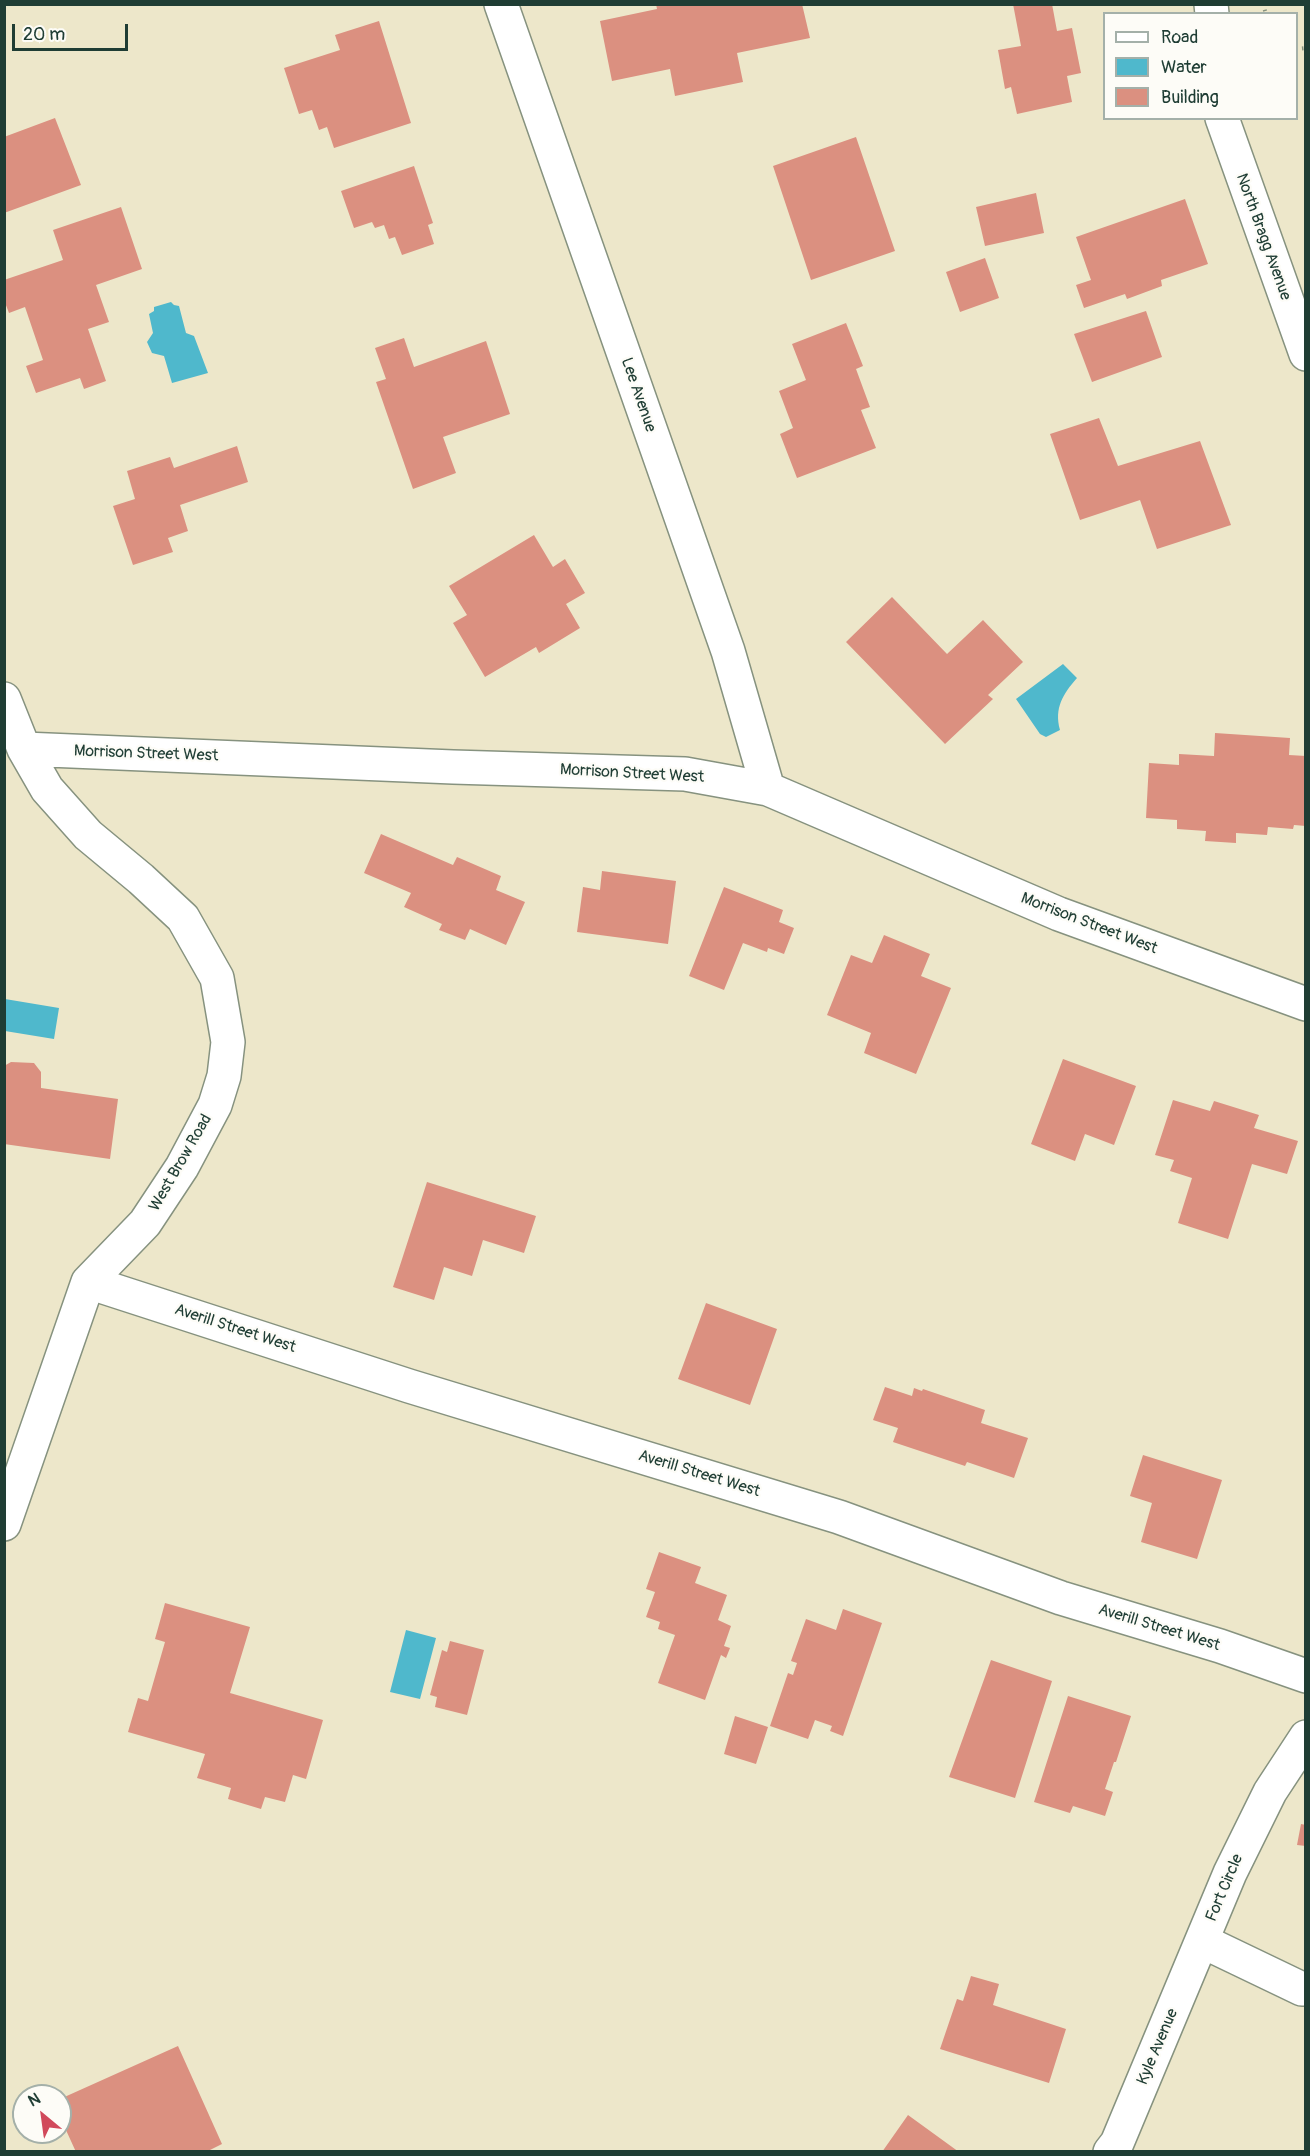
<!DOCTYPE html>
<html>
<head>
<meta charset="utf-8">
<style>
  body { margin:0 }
  #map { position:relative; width:1310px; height:2156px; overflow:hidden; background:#ede7ca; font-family:Pangolin,sans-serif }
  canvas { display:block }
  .frame { position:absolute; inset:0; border:6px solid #1f3d34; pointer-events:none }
  .legend { position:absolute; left:1103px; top:12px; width:195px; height:108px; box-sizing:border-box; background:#fdfcf7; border:2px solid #a4b0a9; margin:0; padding:8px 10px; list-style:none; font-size:18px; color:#1f3d34 }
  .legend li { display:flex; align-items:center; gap:12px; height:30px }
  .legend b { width:30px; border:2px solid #a4b0a9 }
  .north { position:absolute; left:12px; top:2084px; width:60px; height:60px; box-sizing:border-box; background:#fdfcf7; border:2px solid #a4b0a9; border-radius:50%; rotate:331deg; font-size:16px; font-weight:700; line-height:24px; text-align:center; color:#1f3d34 }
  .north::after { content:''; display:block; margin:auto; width:21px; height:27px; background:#d1495b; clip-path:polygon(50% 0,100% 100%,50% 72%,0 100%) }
  .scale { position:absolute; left:12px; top:24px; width:116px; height:27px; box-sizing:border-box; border:3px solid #1f3d34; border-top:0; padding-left:8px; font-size:18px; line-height:21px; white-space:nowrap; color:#1f3d34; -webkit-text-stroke:4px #fdfcf7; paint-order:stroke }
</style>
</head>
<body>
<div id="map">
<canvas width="1310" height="2156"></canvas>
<div class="frame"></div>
<ul class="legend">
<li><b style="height:8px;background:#fff"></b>Road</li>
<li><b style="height:16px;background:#4fb8cc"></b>Water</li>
<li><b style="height:16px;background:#db9080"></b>Building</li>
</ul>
<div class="north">N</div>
<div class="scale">20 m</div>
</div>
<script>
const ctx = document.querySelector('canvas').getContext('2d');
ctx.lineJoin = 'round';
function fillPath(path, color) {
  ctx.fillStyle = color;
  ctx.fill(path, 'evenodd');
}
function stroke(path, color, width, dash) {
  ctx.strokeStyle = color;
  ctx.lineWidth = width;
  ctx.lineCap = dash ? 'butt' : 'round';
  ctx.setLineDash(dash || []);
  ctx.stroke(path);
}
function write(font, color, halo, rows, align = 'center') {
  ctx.font = font + ' Pangolin,sans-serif';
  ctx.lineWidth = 4.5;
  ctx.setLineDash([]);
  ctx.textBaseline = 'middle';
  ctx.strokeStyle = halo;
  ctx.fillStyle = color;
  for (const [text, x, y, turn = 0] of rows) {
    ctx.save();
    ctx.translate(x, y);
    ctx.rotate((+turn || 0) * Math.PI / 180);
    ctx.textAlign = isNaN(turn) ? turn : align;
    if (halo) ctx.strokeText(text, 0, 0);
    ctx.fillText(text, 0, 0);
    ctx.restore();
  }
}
fillPath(new Path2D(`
  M171 302 174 305 179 306 186 333 194 336 208 373 172 383 164 356 152 353 147 342 153 333 149 314 154 311V307Z
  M1063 664 1077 678C1063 694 1054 708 1060 730L1046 737 1040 734 1016 699Z
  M5 999 59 1008 54 1039 5 1031Z
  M406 1630 436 1638 420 1699 390 1692Z`), '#4fb8cc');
fillPath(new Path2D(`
  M656 4H802L810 38 737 53 743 82 675 96 670 69 612 81 600 21 657 9Z
  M1013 4H1052L1057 31 1072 28 1081 73 1067 76 1072 102 1017 114 1011 87 1005 89 998 50 1021 46Z
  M379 21 411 123 334 148 327 127 319 130 312 110 299 114 284 68 340 50 335 35Z
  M55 118 81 185 4 213V137Z
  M856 137 895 251 811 280 773 166Z
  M414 166 433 223 428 225 434 244 402 255 395 237 389 239 384 225 375 228 372 222 354 228 341 191Z
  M1036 193 1044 233 985 246 976 207Z
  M1185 199 1208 264 1161 280 1162 286 1127 299 1125 294 1084 308 1076 285 1091 280 1076 237Z
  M121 207 142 269 96 285 109 322 88 329 106 381 84 389 80 378 36 393 26 366 43 360 25 307 9 313 4 300V280L63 260 53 230Z
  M985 258 999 298 960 312 946 272Z
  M1146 311 1162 357 1092 382 1074 334Z
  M846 323 863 366 856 369 870 407 861 410 876 448 797 478 780 434 793 428 779 391 806 380 792 344Z
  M404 338 414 367 486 341 510 414 443 437 456 473 413 489 376 382 386 379 375 348Z
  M1099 418 1118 466 1200 441 1231 525 1157 549 1140 500 1080 520 1050 434Z
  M237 446 248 482 180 505 188 531 168 538 173 552 133 565 113 506 135 499 127 471 170 457 174 468Z
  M534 535 553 567 565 559 585 593 566 604 580 628 539 653 536 647 485 677 453 623 467 615 449 586Z
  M892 597 947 654 983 620 1023 662 988 695 993 699 945 744 846 642Z
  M1215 733 1290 738 1289 755 1306 756V826L1294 825 1293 829 1268 827 1267 835 1236 833V843L1205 841 1206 831 1177 829V820L1146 818 1149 763 1179 765V754L1214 756Z
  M381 834 453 865 457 857 501 876 496 890 525 902 506 945 470 929 465 940 439 930 442 924 404 907 411 893 364 873Z
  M602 871 676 881 668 944 577 932 583 887 600 890Z
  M724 887 783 910 779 922 794 928 784 954 768 948 767 952 743 943 724 990 689 976Z
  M884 935 930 954 921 976 951 988 916 1074 864 1053 871 1033 827 1015 851 955 872 963Z
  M1063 1059 1136 1086 1114 1145 1085 1134 1075 1161 1031 1144Z
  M11 1062 34 1063 41 1072V1088L118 1099 110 1159 4 1144V1066Z
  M1173 1100 1210 1111 1214 1101 1259 1115 1254 1128 1298 1141 1287 1174 1252 1164 1228 1239 1178 1223 1192 1178 1170 1171 1174 1160 1155 1155Z
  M427 1182 536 1216 524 1253 483 1240 472 1276 444 1267 434 1300 393 1287Z
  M706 1303 777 1329 750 1405 678 1379Z
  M885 1387 912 1396 914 1388 922 1391 923 1389 985 1410 981 1423 1028 1438 1014 1478 967 1462 965 1466 893 1442 898 1428 873 1420Z
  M1143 1455 1222 1480 1197 1559 1141 1542 1152 1503 1130 1496Z
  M659 1552 701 1567 695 1583 727 1595 718 1620 731 1626 724 1646 730 1648 726 1658 721 1655 705 1700 658 1683 675 1635 658 1629 660 1622 646 1617 655 1592 646 1589Z
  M165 1603 250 1627 230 1693 323 1720 306 1779 293 1775 285 1802 265 1797 261 1809 228 1799 231 1788 197 1778 205 1754 128 1732 138 1698 148 1701 165 1642 155 1639Z
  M843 1609 882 1623 843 1736 830 1731 832 1726 815 1720 808 1739 770 1726 788 1673 793 1675 797 1663 791 1661 806 1619 836 1630Z
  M450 1641 484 1650 467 1715 435 1707 437 1697 430 1695 442 1650 447 1652Z
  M991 1660 1052 1681 1015 1798 949 1777Z
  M1068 1696 1131 1716 1116 1762H1114L1105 1789 1113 1792 1105 1816 1073 1806 1070 1813 1034 1802Z
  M735 1716 768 1727 756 1764 724 1754Z
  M1301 1824 1306 1825V1846L1297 1845Z
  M971 1976 999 1984 993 2005 1066 2029 1049 2083 940 2049 957 1999 963 2001Z
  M178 2046 222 2144 206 2152H76L60 2117V2099Z
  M908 2115 959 2152H882Z`), '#db9080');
const minor = new Path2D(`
  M501 4 728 651 768 789
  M1211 4 1212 14
  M1222 118 1306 354
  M4 699 24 749 47 789 88 835 141 879 183 918 217 978 228 1042 224 1076 215 1105 182 1167 145 1223 88 1282 4 1524
  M24 749 453 767 685 774 768 789 1059 914 1306 1004
  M88 1282 409 1386 839 1517 1061 1598 1220 1646 1306 1676
  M1202 1941 1302 1989H1306
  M1110 2152 1117 2143 1230 1873 1270 1792 1306 1737`);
stroke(minor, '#86927f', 36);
stroke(new Path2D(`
  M1263 4 1266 14
  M1296 49 1306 48`), '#86927f', 4, [1.5, 4.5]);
stroke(minor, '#fff', 33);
write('16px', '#1f3d34', '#fdfcf7', [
  ["North Bragg Avenue",1263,237,70],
  ["Lee Avenue",638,395,71],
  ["Morrison Street West",146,754,2],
  ["Morrison Street West",632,774,3],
  ["Morrison Street West",1089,924,21],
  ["West Brow Road",181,1163,-60],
  ["Averill Street West",235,1329,18],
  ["Averill Street West",699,1474,17],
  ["Averill Street West",1159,1628,17],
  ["Fort Circle",1225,1888,-67],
  ["Kyle Avenue",1158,2047,-67]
]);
</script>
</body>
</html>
